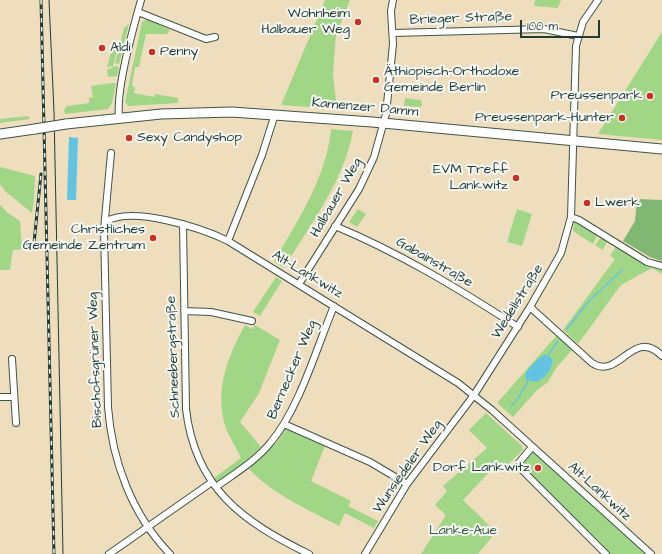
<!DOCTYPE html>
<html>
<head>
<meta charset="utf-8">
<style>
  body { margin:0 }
  #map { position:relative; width:662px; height:554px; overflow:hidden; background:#eedebd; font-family:"Architects Daughter",sans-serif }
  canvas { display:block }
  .scale { position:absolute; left:520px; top:20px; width:80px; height:18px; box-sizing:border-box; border:2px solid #1f3d34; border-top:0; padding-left:5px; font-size:12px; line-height:14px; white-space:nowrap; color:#1f3d34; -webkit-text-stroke:3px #f6f6f2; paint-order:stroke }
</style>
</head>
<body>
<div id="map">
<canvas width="662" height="554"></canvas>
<div class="scale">100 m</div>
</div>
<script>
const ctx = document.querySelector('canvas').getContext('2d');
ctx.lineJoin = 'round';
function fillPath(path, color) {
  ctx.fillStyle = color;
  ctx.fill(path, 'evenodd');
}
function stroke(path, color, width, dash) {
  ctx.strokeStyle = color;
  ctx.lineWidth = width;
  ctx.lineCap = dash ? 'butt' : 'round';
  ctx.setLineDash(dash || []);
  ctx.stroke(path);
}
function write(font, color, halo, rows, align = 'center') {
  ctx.font = font + ' "Architects Daughter",sans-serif';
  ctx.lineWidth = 4;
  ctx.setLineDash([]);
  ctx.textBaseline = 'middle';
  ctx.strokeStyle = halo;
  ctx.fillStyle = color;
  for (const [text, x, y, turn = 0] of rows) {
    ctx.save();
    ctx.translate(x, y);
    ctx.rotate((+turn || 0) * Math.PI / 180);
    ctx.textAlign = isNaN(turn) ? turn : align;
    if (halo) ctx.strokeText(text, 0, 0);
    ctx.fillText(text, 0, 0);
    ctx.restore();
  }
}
fillPath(new Path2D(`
  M325 0H350L336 35 333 74 337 109 281 105Z
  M535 0H561L558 8 534 6Z
  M147 19 170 30 167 34H146L139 67H135L132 86 135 87 134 93 154 97 155 94 178 98V103L128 106 125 102 142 22Z
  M129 24 119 64 115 63 124 28Z
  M662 32V140L598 134Z
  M113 44 118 46 113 66 107 67Z
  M115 66 119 67 117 76 108 77 107 70Z
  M112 83H116L112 103 108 109 65 114 64 110 67 106 89 103V98L93 97 91 86Z
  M405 98 421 100 422 107 404 106Z
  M28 116 30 119 0 123V119Z
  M331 129 353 131C344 181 310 225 284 268L274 262C298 219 326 179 331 129Z
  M0 167 35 176 34 199 32 213 6 192 0 184Z
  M0 205 8 213 20 221 22 249 13 250 10 270H0Z
  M358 209 366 214 357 227 349 222Z
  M517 209 532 214 522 246 507 242Z
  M578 222 598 234 593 244 573 231 574 223Z
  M602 236 608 240 603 250 595 245Z
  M617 245 662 269V274L652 268 621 285 578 344 563 330 615 259 610 256Z
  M276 277 282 281 260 316 253 312Z
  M245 325 252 329 255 325 280 340 259 393 240 422 261 447 244 463 217 482 214 478 241 458C237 449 231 440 227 431 213 393 227 358 245 325Z
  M557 335 572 350 556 368 548 382 538 389 513 417 497 403Z
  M486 413 522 446 523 450 505 467 499 462 463 500 496 532 478 554H421L446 515 435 505 447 491 443 486 487 448 469 430Z
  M286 429 325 446 311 481 351 501 348 506 378 521 374 528 345 513 339 526C307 509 274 495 249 469L277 442Z
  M531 451H533L646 554H609L603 545 525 470 523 463Z`), '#a1d686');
fillPath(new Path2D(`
  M637 199 662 200V261L650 257 623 241 635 221Z`), '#80b773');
fillPath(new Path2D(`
  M69 137 78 138 76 200H67Z
  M546 355 553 359C552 369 545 380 535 382L525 379C523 372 539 356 546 355Z`), '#64c3e3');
stroke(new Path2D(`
  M567 329 588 302 622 270
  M548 355 558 341
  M511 406 516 402 528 381`), '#64c3e3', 1.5);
const minor = new Path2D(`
  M138 12 206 39 215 37
  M393 33 544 29 578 36
  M119 117C116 88 133 29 141 0
  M111 153 104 230 108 407C112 461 132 515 170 554
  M571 217 579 220 647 262 662 266
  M105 222C131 205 202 228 228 241L458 383 492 410 651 554
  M183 224 186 409C195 488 243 522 309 554
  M335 226C400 253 459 289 518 327
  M228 241 262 155 275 114
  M299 284 359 189 374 157 386 114 393 44 391 11 393 0
  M530 307 592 363C619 381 633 326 662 356
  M184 311 211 312 252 321
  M12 359 16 423
  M0 397H13
  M284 424 370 462 407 484
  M532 447 517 465 606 554
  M216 487C235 473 256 461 271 442 299 409 317 347 334 306
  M109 554 212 482
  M365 554 407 484 474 395 530 307 561 253 571 217 576 46 583 22 598 0`);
const secondary = new Path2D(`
  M66 124 161 114 232 112 372 122 662 149
  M0 134 35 129`);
stroke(minor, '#3e5549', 8);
stroke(secondary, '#3e5549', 11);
stroke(minor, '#fff', 6);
stroke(secondary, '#fff', 9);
stroke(new Path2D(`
  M49 0 54 112 63 554`), '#1f3d34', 1);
const rail = new Path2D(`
  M41 0 54 554
  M34 243 41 174`);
stroke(rail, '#1f3d34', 3);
stroke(rail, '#f6f6f2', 1.5, [4.5]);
const secondaryBridge = new Path2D(`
  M35 129 66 124`);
stroke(secondaryBridge, '#3e5549', 11, []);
stroke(secondaryBridge, '#fff', 9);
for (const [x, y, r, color] of [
  [358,22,4,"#c8321e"],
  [102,48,4,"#c8321e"],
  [152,52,4,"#c8321e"],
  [376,80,4,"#c8321e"],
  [650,96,4,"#c8321e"],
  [622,118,4,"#c8321e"],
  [129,138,4,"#c8321e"],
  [516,178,4,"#c8321e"],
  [587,203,4,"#c8321e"],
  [153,238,4,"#c8321e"],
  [538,468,4,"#c8321e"]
]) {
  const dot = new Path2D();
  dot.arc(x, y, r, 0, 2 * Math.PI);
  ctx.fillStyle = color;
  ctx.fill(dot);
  stroke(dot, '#f6f6f2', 1.5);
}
write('14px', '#1f3d34', '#f6f6f2', [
  ["Wohnheim",350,14],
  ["Halbauer Weg",350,30],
  ["Aldi",110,48,"left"],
  ["Penny",160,52,"left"],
  ["Äthiopisch-Orthodoxe",384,72,"left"],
  ["Gemeinde Berlin",384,88,"left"],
  ["Preussenpark",642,96],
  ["Preussenpark-Hunter",614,118],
  ["Sexy Candyshop",137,138,"left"],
  ["EVM Treff",508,170],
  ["Lankwitz",508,186],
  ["Lwerk",595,203,"left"],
  ["Christliches",145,230],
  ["Gemeinde Zentrum",145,246],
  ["Dorf Lankwitz",530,468]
], 'right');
write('14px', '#1f3d34', '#f6f6f2', [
  ["Brieger Straße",461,19,-2],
  ["Kamenzer Damm",365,108,5],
  ["Halbauer Weg",337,198,-60],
  ["Gabainstraße",434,263,30],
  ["Alt-Lankwitz",307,275,31],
  ["Wedellstraße",518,302,-58],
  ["Schneebergstraße",174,357,-92],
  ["Bischofsgrüner Weg",96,360,-92],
  ["Bernecker Weg",293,370,-67],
  ["Wunsiedeler Weg",408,467,-55],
  ["Alt-Lankwitz",599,492,42]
]);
write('14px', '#395c44', '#f6f6f2', [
  ["Lanke-Aue",463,531]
]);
</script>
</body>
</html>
